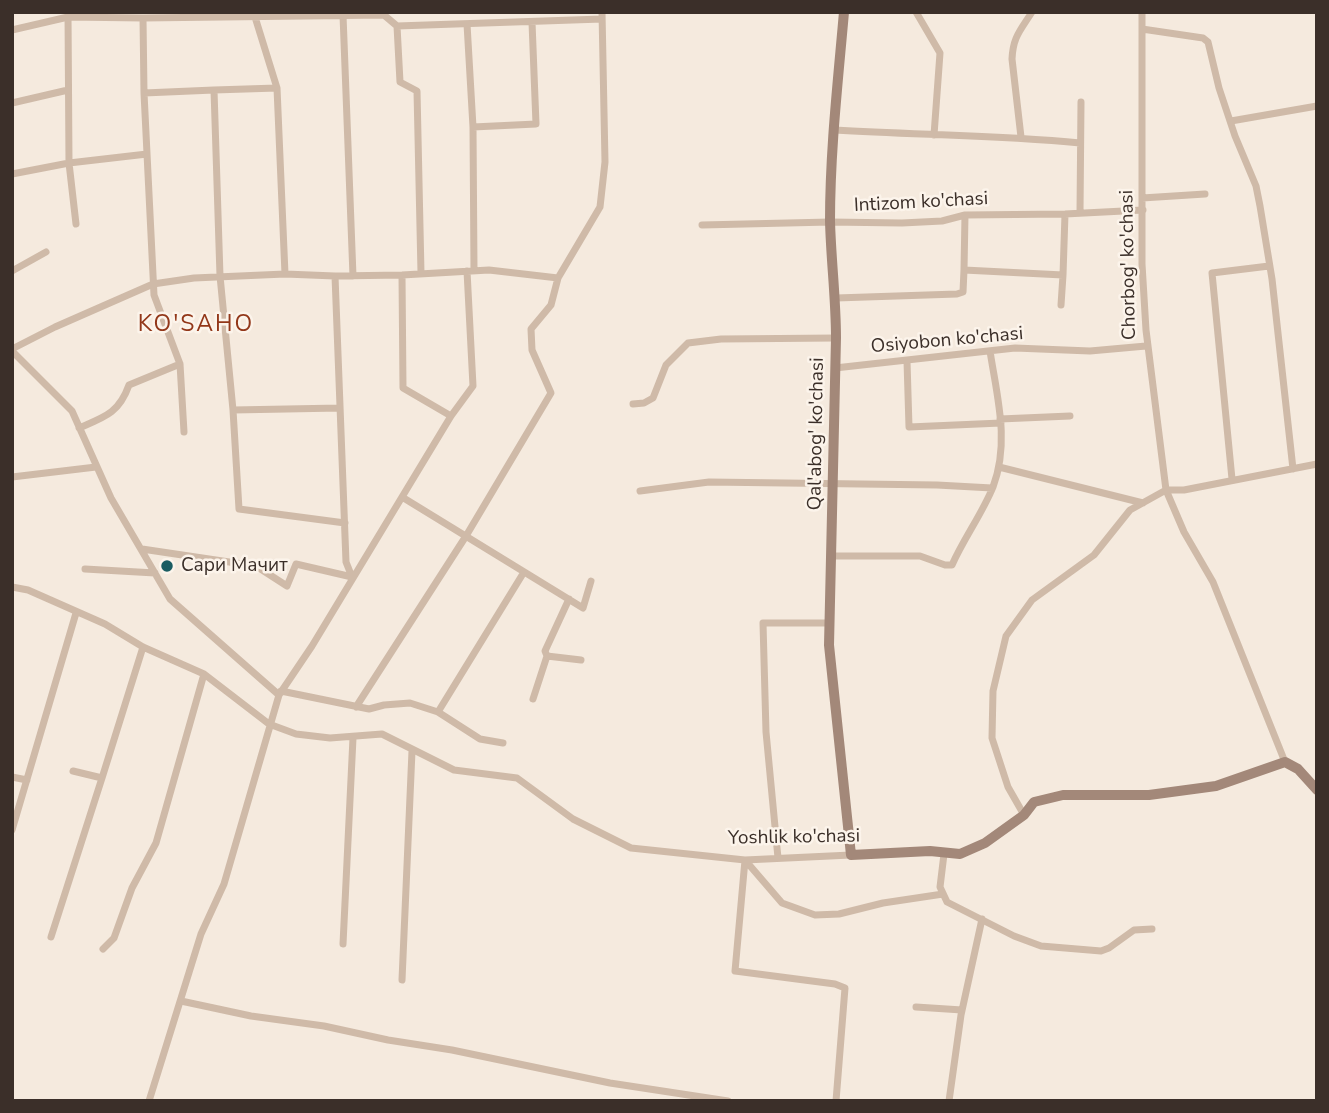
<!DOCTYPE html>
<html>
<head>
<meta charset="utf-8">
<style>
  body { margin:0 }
  #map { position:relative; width:1329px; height:1113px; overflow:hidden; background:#f5eade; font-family:"Nunito Sans",sans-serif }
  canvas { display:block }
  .frame { position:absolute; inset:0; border:14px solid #3b2f29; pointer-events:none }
</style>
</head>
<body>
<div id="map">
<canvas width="1329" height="1113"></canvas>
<div class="frame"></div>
</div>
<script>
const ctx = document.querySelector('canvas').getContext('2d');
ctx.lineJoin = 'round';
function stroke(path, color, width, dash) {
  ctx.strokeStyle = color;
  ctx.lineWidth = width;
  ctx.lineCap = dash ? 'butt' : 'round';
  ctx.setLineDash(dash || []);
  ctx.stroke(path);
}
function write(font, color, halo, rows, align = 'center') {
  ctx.font = font + ' "Nunito Sans",sans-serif';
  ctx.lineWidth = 5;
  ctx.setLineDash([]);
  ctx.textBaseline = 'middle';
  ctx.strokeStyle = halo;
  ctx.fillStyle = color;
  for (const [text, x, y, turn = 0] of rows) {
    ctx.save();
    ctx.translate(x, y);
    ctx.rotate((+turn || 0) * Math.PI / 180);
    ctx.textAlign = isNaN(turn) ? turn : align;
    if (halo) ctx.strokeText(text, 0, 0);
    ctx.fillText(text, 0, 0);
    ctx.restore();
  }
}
stroke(new Path2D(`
  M916 12 940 53 934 135
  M68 13 69 163 76 224
  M343 15 353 276
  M255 17 277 88 285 274
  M143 18 384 15 397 26 602 19
  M467 24 473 127 536 124 532 22
  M397 26 400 82 417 91 421 273
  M1142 29 1203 38 1208 42 1219 88 1235 136 1256 186 1260 206 1272 279 1293 469
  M12 30 68 17 143 18 144 93 154 295 180 364 129 385C119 413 105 417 79 428
  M214 90 277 88
  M144 93 214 90 220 276 233 410 239 509 345 523
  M12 103 68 90
  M1231 121 1317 106
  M473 127 474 270
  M835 130C917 135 999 135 1080 143
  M1021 137 1012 59C1013 37 1020 31 1032 12
  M12 174 69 163 147 154
  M1142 198 1205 194
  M1080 212 1081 102
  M965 215 964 270 1063 275 1065 214
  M702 225 830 222 902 223 942 221 965 215 1065 214 1143 210
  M12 271 46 252
  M335 276 346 562 352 577
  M836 298 957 294 963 292 964 270
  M1061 305 1063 275
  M12 349 55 327 153 284 194 278 285 274 335 276 402 275 489 270 558 278
  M12 351 72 411 111 498 170 599 279 695
  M907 361 909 427 1001 423
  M180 364 184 432
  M835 368 1015 348 1090 351 1146 346
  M633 404 644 403 653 398 666 365 688 343 721 339 836 338
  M233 410 340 408
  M451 416 473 386 467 271
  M1000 419 1070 416
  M999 467 1143 503
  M12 477 96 467
  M1232 479 1212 273 1269 266
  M640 491 709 482 937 485 992 488
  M402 497 451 416 403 388 402 275
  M142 549 256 566 287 586 296 564 352 577
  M831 556H920L945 565H952C964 538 982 514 993 487 1010 442 997 397 990 351
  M85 569 155 573
  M12 587 28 590 105 624 143 647 204 674 269 724 296 734 330 738 382 734 454 770 517 778 573 819 631 848 745 860 851 855
  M569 599 545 651 547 656 581 660
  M281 691 369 709 384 705 410 703 438 712
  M533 699 547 656
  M356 707 466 536 551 393 532 350 531 329 551 305 558 278 600 207 605 162 602 12
  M503 743 480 739 438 712 524 572
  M1285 762 1213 582 1184 532 1166 490H1184L1317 464
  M73 771 102 778 143 647
  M12 777 27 780
  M1024 815 1008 787 992 738 993 691 1006 636 1032 600 1094 555 1130 510 1166 490 1146 330 1142 264V12
  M12 830 76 613
  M944 854 940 887 947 902 1014 936 1041 946 1101 951 1109 948 1134 930 1152 929
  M778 858 766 732 763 623H830
  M51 937 102 778
  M343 944 353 738
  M103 949 114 938 132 888 156 843 204 674
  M402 980 412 751
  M181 1001 251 1016 324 1026 388 1040 452 1050 610 1083 728 1101
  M916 1007 962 1010
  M149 1101 201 934 224 884 279 695 312 646 402 497 583 608 591 581
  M836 1101 845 988 835 984 735 971 745 860 782 903 815 915 839 914 883 903 943 894
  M949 1101 961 1015 982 919`), '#cfbaa8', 7);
stroke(new Path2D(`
  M844 12C838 81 830 151 830 221 831 260 836 299 836 338L829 645 851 855 930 851 960 854 985 843 1024 815 1034 802 1063 795H1149L1216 786 1285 762 1298 769 1317 790`), '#a38879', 10);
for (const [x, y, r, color] of [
  [167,566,7,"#1a5c61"]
]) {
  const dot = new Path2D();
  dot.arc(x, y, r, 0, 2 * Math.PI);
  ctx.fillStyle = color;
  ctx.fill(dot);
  stroke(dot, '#fcf4eb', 2.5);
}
write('19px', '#3b2f29', '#fcf4eb', [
  ["Intizom ko'chasi",921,203,-3],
  ["Сhorbog' ko'chasi",1129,265,-91],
  ["Osiyobon ko'chasi",947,341,-5],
  ["Qal'abog' ko'chasi",817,434,-89],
  ["Yoshlik ko'chasi",794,838,-1]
]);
write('19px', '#3b2f29', '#fcf4eb', [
  ["Сари Мачит",181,566]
], 'left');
ctx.letterSpacing = '2px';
write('23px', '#923719', '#fcf4eb', [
  ["KO'SAHO",196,325]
]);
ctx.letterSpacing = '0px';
</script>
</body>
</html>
